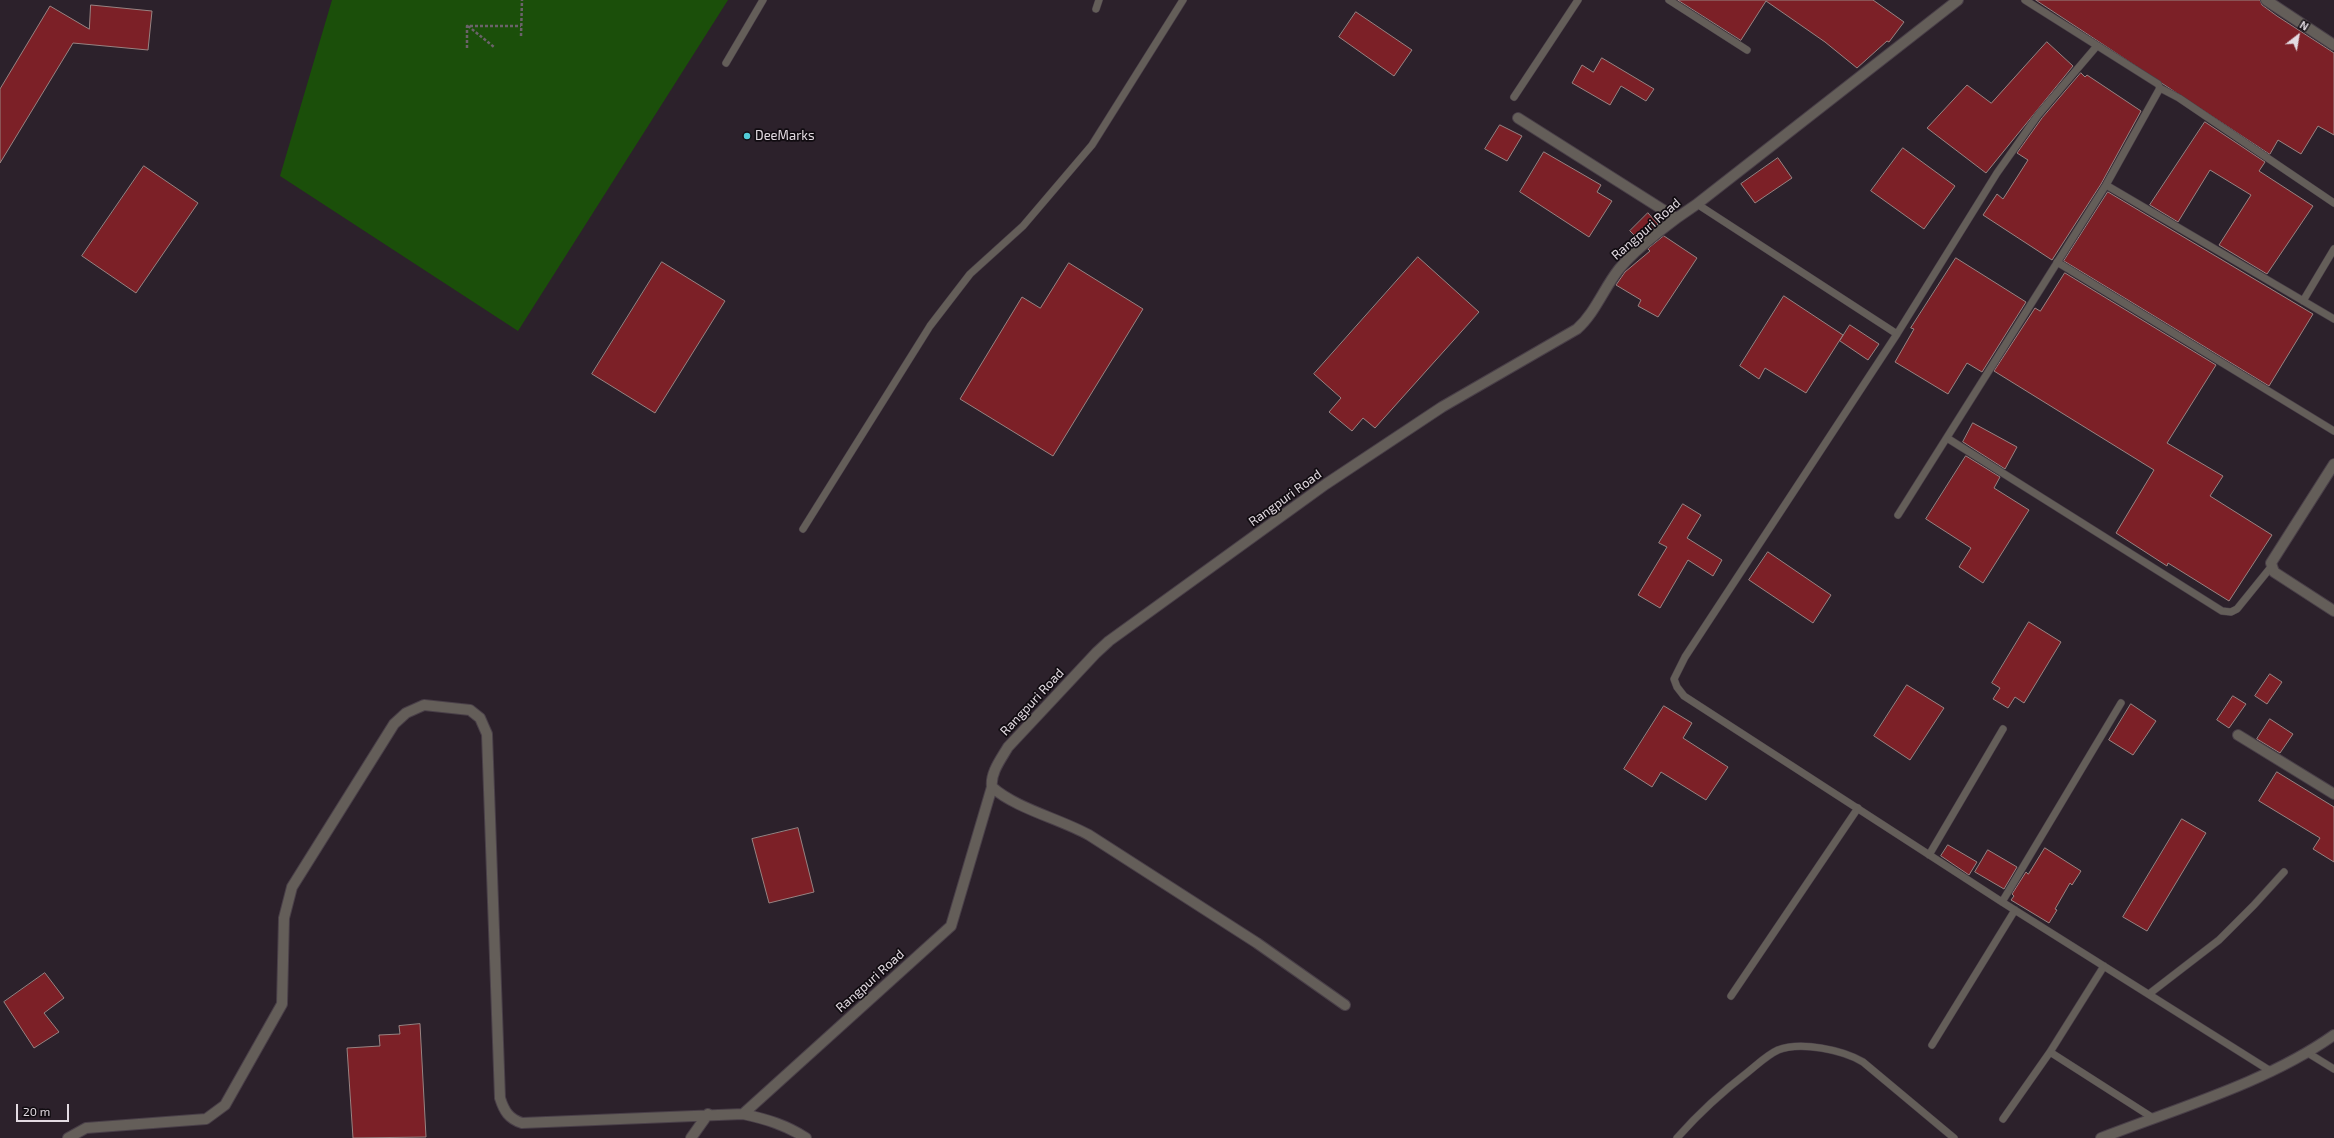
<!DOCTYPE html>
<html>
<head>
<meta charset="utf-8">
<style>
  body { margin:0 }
  #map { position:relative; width:2334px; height:1138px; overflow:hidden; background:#2c212b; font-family:"Exo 2",sans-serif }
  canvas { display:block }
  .north { position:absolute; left:2278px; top:16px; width:40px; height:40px; -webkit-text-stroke:3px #110c11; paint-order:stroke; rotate:31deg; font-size:11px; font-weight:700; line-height:16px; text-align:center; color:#e3dbe2 }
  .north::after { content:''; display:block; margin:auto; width:14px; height:18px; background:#e3dbe2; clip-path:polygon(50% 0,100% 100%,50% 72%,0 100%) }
  .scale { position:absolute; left:16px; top:1104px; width:53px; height:18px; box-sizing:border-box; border:2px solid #e3dbe2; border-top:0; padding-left:5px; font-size:12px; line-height:14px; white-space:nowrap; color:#e3dbe2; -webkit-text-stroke:3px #110c11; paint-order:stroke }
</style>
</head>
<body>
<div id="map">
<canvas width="2334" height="1138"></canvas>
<div class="north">N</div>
<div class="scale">20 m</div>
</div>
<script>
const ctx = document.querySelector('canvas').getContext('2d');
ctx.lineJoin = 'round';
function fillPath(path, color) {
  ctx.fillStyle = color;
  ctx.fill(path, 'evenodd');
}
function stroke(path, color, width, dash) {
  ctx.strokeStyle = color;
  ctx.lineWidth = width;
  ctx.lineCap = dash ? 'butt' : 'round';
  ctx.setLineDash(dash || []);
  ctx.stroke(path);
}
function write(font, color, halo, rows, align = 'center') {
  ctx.font = font + ' "Exo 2",sans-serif';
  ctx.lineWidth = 3.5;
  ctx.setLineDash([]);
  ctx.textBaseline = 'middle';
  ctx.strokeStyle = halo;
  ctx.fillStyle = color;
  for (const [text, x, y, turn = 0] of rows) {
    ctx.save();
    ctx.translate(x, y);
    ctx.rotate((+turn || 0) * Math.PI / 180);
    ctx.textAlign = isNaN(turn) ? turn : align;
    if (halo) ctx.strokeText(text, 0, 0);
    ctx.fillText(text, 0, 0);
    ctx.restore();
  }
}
fillPath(new Path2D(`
  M332 0H728L518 331 280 176Z`), '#1b4f0a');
const building = new Path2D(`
  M1678 0H1873L1904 22 1889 42 1887 41 1857 68 1825 42 1766 1 1741 40Z
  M2036 0H2260L2262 5 2277 16 2334 53V135L2318 126 2301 154 2278 140 2270 154Z
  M91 5 152 11 148 50 73 43 0 163V89L50 6 89 29Z
  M1356 12 1412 50 1394 76 1339 37Z
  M2047 42 2073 66 1986 173 1927 128 1967 85 1991 103Z
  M1602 58 1654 89 1646 101 1621 86 1610 105 1572 83 1582 65 1593 72Z
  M2081 73 2085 77 2087 75 2141 111 2101 184 2052 260 1983 215 1997 194 2003 199 2028 160 2017 153 2042 118Z
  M2205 122 2265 162 2259 171 2313 206 2267 274 2219 245 2251 195 2210 170 2178 222 2150 205Z
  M1500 125 1522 136 1507 161 1485 149Z
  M1903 148 1955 186 1924 229 1871 191Z
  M1544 152 1601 185 1597 192 1612 201 1589 237 1520 192Z
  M1778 158 1792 178 1755 203 1741 184Z
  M144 166 198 203 136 293 82 256Z
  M2108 192 2313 314 2269 386 2064 261Z
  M1648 213 1658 224 1639 240 1630 231Z
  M1664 236 1697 258 1658 317 1638 306 1641 300 1616 285 1625 272 1650 251 1648 249Z
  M1418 257 1479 312 1375 428 1363 418 1352 431 1329 412 1341 398 1314 374Z
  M1956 258 2026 302 1982 372 1967 363 1948 394 1895 362 1914 329 1911 328Z
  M662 262 725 301 655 413 592 374Z
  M1069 263 1143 309 1053 456 960 399 1022 297 1040 308Z
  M2065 273 2216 365 2167 443 2223 476 2210 496 2272 535 2229 601 2168 563 2167 566 2116 533 2154 470 1994 371 2035 308 2040 311Z
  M1784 296 1843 335 1806 393 1765 368 1759 379 1740 366Z
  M1850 325 1879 344 1868 360 1840 341Z
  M1973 423 2017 447 2005 469 1963 442Z
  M1966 456 2000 477 1994 488 2029 510 1983 583 1959 567 1971 548 1926 519Z
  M1683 504 1701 515 1687 538 1722 560 1713 576 1688 560 1660 608 1638 595 1667 547 1659 543Z
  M1768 552 1831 595 1813 623 1749 580Z
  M2029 622 2061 642 2024 703 2015 697 2008 708 1993 699 2000 688 1992 683Z
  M2270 674 2282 682 2267 704 2255 696Z
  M1907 685 1944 708 1910 760 1874 736Z
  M2233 696 2246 704 2229 728 2217 720Z
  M2131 704 2156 721 2133 755 2109 740Z
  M1664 706 1692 723 1683 738 1728 767 1706 800 1661 772 1652 787 1624 769Z
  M2270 719 2293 734 2280 753 2257 739Z
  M2277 772 2334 807V862L2313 849 2320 838 2259 801Z
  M2182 819 2206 833 2147 931 2123 917Z
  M798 828 814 892 769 903 752 839Z
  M1948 845 1977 862 1969 875 1941 856Z
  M2045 848 2081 871 2072 885 2070 883 2055 909 2057 910 2049 923 2011 900 2014 896 2012 894 2026 872 2028 874Z
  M1988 850 2017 867 2004 889 1975 872Z
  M45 973 64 998 44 1013 59 1032 34 1048 4 1002Z
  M420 1024 426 1137 353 1138 347 1048 380 1046 379 1035 400 1034 399 1026Z`);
fillPath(building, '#7c2027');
stroke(building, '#988382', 1);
const lane = new Path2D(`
  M1669 0 1747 50
  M1096 9 1099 0
  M2096 47 2038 115 1997 173 1897 334 1685 657 1674 679 1677 687 1684 696 2002 902 2272 1072
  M726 63 763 0
  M2160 88 2179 98 2334 203
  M1514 97 1578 0
  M2106 185 2334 319
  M1697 204 1897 334
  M2057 262 2334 431
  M2303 301 2334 249
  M1947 438 2222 611 2231 612 2237 609 2271 567
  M1898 515 2106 185 2160 88 2158 84 2025 0
  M803 529 930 326 970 274 1023 226 1092 145 1183 0
  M1929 855 2003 729
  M2002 902 2121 703
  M2149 994 2219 940 2254 905 2284 872
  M1731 996 1858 808
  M1932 1045 2015 910
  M2050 1052 2153 1118
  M2308 1053 2334 1069
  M2003 1119 2050 1052 2104 966
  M1677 1138C1699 1113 1722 1092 1748 1072 1758 1064 1767 1055 1778 1050 1801 1041 1843 1050 1863 1062L1954 1138`);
const street = new Path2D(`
  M2266 0 2334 45
  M1518 118 1676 218
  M2334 464 2271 563 2274 572 2334 611
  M2238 735 2334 794
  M992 787C1015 808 1060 819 1089 835L1257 943 1345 1005
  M743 1114 951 926 992 787C990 773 1001 759 1008 747L1096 653 1109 641 1326 484 1442 407 1577 329C1595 313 1604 288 1619 269 1637 247 1674 219 1697 204L1958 0
  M68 1138 86 1128 206 1119 225 1105 282 1004 284 918 292 887 394 724 406 713 424 705 470 710 480 718 487 734 500 1098C504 1111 509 1119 522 1123L743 1114C766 1119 786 1125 806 1138
  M691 1138 708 1114
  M2101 1138C2178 1108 2268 1082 2334 1035`);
stroke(lane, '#493f48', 8);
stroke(street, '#493f48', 12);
stroke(new Path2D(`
  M468 26 494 47
  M521 36 522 0
  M467 48V26H521`), '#6b626a', 2.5, [3, 2]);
stroke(lane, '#645e59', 7);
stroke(street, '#645e59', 10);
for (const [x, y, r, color] of [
  [747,136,4,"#52cbd7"]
]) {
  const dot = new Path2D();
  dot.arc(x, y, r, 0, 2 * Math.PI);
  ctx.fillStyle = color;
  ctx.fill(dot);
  stroke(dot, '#110c11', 1.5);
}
write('13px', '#e3dbe2', '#110c11', [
  ["DeeMarks",755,136]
], 'left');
write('13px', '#e3dbe2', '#110c11', [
  ["Rangpuri Road",1646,229,-41],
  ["Rangpuri Road",1285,498,-36],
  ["Rangpuri Road",1032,702,-47],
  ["Rangpuri Road",870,981,-42]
]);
</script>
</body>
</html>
